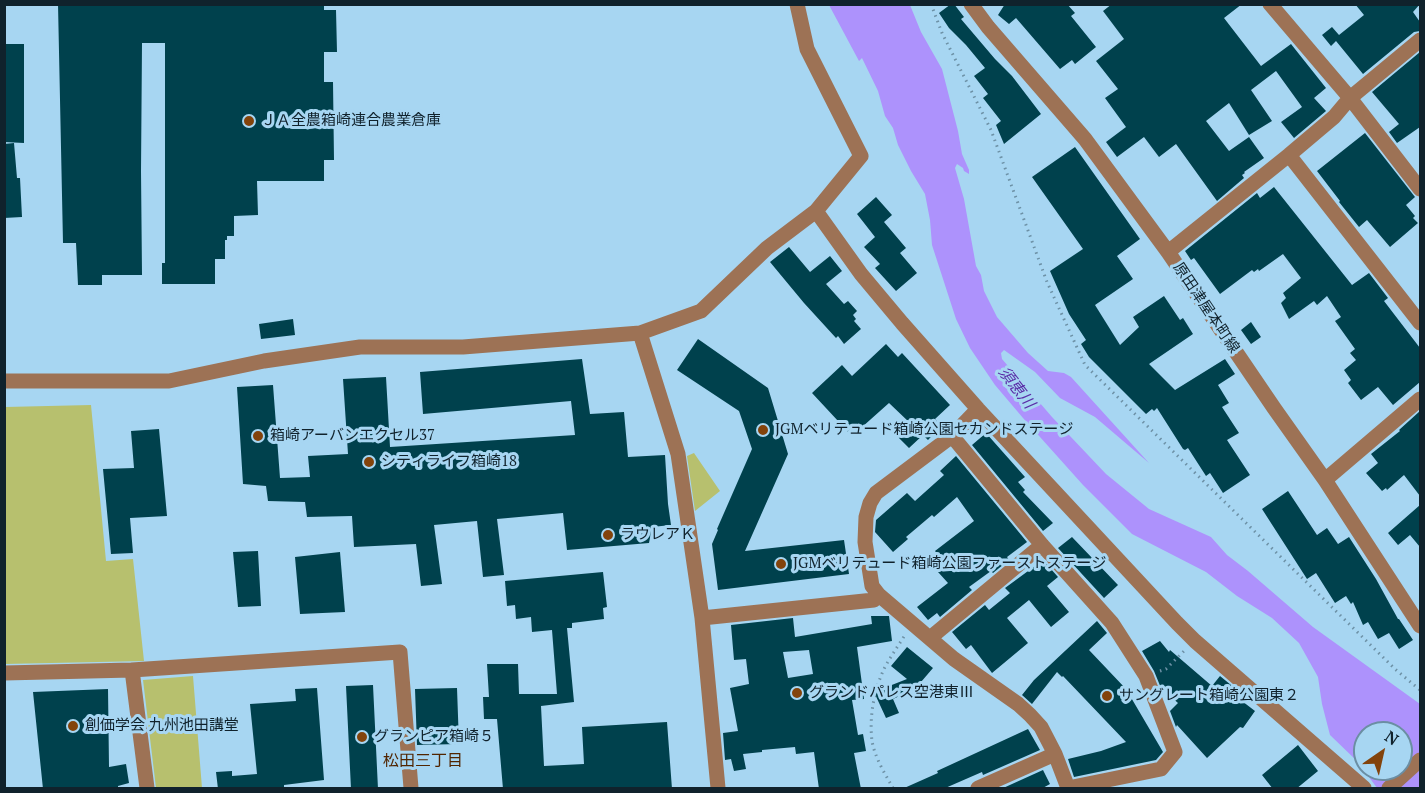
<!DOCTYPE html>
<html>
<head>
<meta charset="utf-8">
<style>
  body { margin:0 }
  #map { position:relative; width:1425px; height:793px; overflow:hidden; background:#a7d6f2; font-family:"PT Serif",serif }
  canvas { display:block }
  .frame { position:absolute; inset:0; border:6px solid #10222c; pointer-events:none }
  .north { position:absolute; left:1353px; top:721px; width:60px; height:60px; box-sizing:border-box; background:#a7d6f2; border:2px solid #6b8ea3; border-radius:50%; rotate:34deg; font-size:16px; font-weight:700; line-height:24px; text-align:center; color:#10222c }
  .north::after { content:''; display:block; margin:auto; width:21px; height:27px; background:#83430b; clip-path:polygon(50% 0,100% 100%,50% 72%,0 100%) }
</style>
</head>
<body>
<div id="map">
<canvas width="1425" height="793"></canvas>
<div class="frame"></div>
<div class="north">N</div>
</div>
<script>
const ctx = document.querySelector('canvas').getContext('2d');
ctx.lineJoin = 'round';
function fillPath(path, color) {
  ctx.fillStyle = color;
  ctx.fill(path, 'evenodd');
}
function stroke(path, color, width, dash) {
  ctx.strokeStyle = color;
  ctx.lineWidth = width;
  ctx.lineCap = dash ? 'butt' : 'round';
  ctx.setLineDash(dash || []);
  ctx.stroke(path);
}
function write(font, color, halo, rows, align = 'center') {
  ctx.font = font + ' "PT Serif","Noto Sans JP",serif';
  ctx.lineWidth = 6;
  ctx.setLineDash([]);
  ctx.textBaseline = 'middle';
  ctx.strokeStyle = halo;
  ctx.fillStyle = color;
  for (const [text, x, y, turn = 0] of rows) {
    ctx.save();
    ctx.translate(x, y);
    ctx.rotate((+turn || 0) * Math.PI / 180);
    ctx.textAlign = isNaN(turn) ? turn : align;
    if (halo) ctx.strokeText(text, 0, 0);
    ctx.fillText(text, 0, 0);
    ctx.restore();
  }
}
fillPath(new Path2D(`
  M91 405 106 561 133 559 144 661 5 664V407Z
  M694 453 720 491 695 511 687 456Z
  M193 676 202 788H156L143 680Z`), '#b7c06e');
fillPath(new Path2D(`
  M829 5H910L921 32 942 69 958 131 962 154 969 170V174L964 171 963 168 957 164 955 168 964 199 976 266 981 275 984 291 997 317 1028 353 1048 371 1064 373 1071 377 1149 463 1095 417 1060 398 1035 372 1004 350 1001 353 1002 359 1052 417 1106 474 1149 509 1211 537 1227 555 1248 571 1313 627 1420 704V788H1377L1358 762 1330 735 1322 704 1318 677 1299 643 1272 618 1237 596 1206 572 1132 534 1083 485 1023 418 995 385 970 348 956 319 932 245 930 220 925 194 911 171 898 145 893 128 885 116 878 91 862 58 859 61ZM1365 733H1401V769H1365Z`), '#ad92fc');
fillPath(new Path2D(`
  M58 4H324V10H336L337 52H324V82H333L334 160H324V181H257L258 215 234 216V236H227V240H225V259H215V284H162V263H165V43H142L141 171 142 275H102V285H78L76 243H63Z
  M951 4H954L964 17 961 19 995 59 1012 76 1041 114 1004 144 996 125 1001 121 983 98 988 94 974 76 985 68 966 45 949 28 939 13Z
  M1005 4H1067L1075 13 1071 16 1096 47 1075 64 1072 60 1060 69 1016 18 1009 24 998 15Z
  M1112 4H1242L1224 18 1261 66 1291 44 1326 88 1314 98 1326 111 1294 138 1281 122 1302 107 1276 71 1251 90 1272 121 1249 135 1229 103 1206 121 1229 151 1249 137 1264 158 1244 172 1245 173 1242 175 1244 178 1217 201 1176 144 1159 157 1144 137 1117 157 1106 142 1126 127 1105 98 1118 89 1096 61 1124 39 1103 11Z
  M1355 4H1420L1413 12 1420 22V31L1414 32 1363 74 1336 41 1331 46 1322 35 1332 27 1339 35 1364 15Z
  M4 44H24V143L4 142Z
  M1420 52V127L1397 143 1389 132 1399 124 1372 92Z
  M1365 133 1415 197 1406 205 1415 216 1413 218 1418 223 1390 247 1367 220 1359 227 1339 202 1340 201 1317 171Z
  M14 143 17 178H20L22 217 4 218V144Z
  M1075 147 1140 239 1117 256 1133 279 1095 305 1120 345 1139 327 1133 317 1164 296 1180 320 1183 318 1193 334 1149 364 1175 390 1225 359 1235 374 1218 385 1229 403 1222 407 1239 433 1227 440 1250 475 1223 493 1210 473 1206 476 1188 448 1185 450 1183 449 1157 408 1154 411 1152 409 1146 414 1089 357 1081 344 1086 340 1069 314 1050 271 1083 249 1032 177Z
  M1274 187 1352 285 1369 273 1388 298 1384 301 1420 348V382L1393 405 1378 387 1361 400 1348 383 1351 380 1344 370 1356 360 1350 353 1355 349 1335 321 1341 317 1327 296 1317 305 1314 301 1289 319 1281 303 1286 298 1283 293 1301 278 1283 254 1259 271 1258 269 1254 272 1252 270 1220 294 1194 258 1191 260 1185 251 1257 193 1260 198Z
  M876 197 892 215 884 222 906 248 900 253 917 273 896 291 875 268 880 264 864 247 875 237 857 214Z
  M789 247 810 272 830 256 842 271 826 284 844 304 848 301 857 311 853 315 856 319 854 321 861 329 844 344 838 336 836 338 804 303 770 262Z
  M293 319 295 335 261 339 259 324Z
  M1251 322 1261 337 1251 344 1241 330Z
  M698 339 768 388 788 454 745 551 844 540 849 574 718 590 712 544 718 530 717 529 752 449 739 411 677 370Z
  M886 344 898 357 902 353 950 405 935 419 941 426 928 440 923 435 909 448 897 436 910 423 889 403 852 436 812 393 842 365 852 376Z
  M582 359 590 414 624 412 628 457 665 455 668 504 671 525 652 527 649 543 567 550 563 513 497 519 504 575 483 577 477 521 434 525 442 584 421 586 416 544 354 547 352 516 307 517 305 502 268 501 266 486 243 484 237 387 273 385 280 478 310 477 308 456 348 454 343 379 386 377 390 447 575 435 571 401 423 414 420 372Z
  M1420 411V496L1404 475 1387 490 1386 488 1382 491 1366 473 1378 463 1371 454 1400 431 1399 430Z
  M159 429 167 516 130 518 133 553 111 554 103 469 134 468 131 431Z
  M986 433 1025 477 1018 482 1025 490 1023 492 1053 523 1043 531 972 445Z
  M956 456 1027 542 1007 557 1009 560 993 573 991 571 969 587 972 590 940 617 937 613 928 620 917 607 948 583 938 572 944 562 935 551 974 521 957 497 934 517 932 515 906 537 908 539 893 552 875 532 876 520 907 493 915 501 944 475 940 471Z
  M1288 491 1317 535 1327 528 1338 544 1349 537 1376 579 1398 619H1399L1413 640 1399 649 1389 633 1378 639 1368 622 1363 625 1353 602 1351 604 1346 596 1335 603 1316 573 1307 579 1262 509Z
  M1420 505V547L1410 535 1398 545 1388 533Z
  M1072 537 1118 585 1104 598 1058 548Z
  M258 551 261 606 238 607 233 552Z
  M340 552 345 612 300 614 295 557Z
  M1043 560 1058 577 1047 586 1069 612 1051 627 1029 600 1007 618 1028 643 992 673 971 645 966 649 952 632 985 605 989 610 1010 593 1005 588Z
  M603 572 607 607 603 608 604 619 572 623V628H567L574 702 541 706 544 766 584 764 582 727 667 722 672 789H585V787L503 789 497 719H484L483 697H489L487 664H518L519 694H557L552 630 532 632 531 617 516 619 515 605 507 606 505 581Z
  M871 616H889L892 641 857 647 864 699 852 700 858 735 863 734 866 751 854 753 861 789H819L814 752 796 754 795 747 762 750V752L743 754 746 769 734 771 731 759 725 760 723 733 738 731 730 688 749 684 746 659 734 660 731 625 793 618 795 637 872 624ZM809 650 813 674 788 678 783 652Z
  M1097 621 1107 633 1089 650 1126 689 1163 752 1156 760 1074 777 1068 759 1101 751 1126 742 1063 676 1062 677 1057 672 1032 704 1022 695 1034 680Z
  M1160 641 1169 652 1170 650 1212 686 1220 676 1242 694 1238 698 1255 711 1243 728 1240 727 1207 758 1177 725 1176 727 1170 711 1178 703 1161 688 1154 671 1142 651Z
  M907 647 933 668 915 689 893 699 899 713 886 718 874 692 907 679 891 666Z
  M373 685 378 789H351L346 686Z
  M317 688 324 780 284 785V789H218L216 772 232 771V776L257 774 250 704 296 701 295 689Z
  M457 688 459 744 417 745 415 689Z
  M108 689 109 767 126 764 129 783 118 786V789H43L33 692Z
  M1028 729 1040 750 983 775 982 772 943 789H902L938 773 937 771Z
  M1298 745 1318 771 1296 789H1273L1262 775Z
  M1043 770 1050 784 1041 789H1001Z`), '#00414d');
stroke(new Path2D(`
  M931 4 942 33 991 130 1047 282 1085 365 1395 669 1420 690
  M1160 671 1166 669 1185 650
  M893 788C885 774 875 758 872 741 869 717 874 689 885 667 891 656 898 646 905 635`), '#6d91a6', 3, [1.5, 4.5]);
stroke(new Path2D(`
  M971 4 988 27 1085 139 1168 252 1274 408 1325 480 1420 626
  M1270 4 1350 98 1420 189
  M1289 155 1420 323
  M816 211 861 274 902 323 978 409 1177 623 1195 641 1364 788
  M1168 252 1289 155 1334 117 1350 98 1420 40
  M640 333 678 454 702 618 718 788
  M4 381H169L264 361 360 347H463L640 333 701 311 767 248 816 211 861 156 807 49 797 4
  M978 409 952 436 876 493 870 503 866 517 865 542 872 586 879 595 954 659 1018 704 1030 715 1041 727 1055 754 1068 788
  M952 436 1042 545 1112 623 1146 676 1175 752 1161 769 1068 788
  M1325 480 1420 399
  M702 618 874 600 879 595
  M930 638 1042 545
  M132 670 147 788
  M4 673 132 670 400 652 411 788
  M978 788 1055 754
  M1389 788 1420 760`), '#9d7255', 15);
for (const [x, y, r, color] of [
  [249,121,6,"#83430b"],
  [763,430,6,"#83430b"],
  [258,436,6,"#83430b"],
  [369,462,6,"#83430b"],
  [608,535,6,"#83430b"],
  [781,564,6,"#83430b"],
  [797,693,6,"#83430b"],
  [1107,696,6,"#83430b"],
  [73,726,6,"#83430b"],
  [362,737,6,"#83430b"]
]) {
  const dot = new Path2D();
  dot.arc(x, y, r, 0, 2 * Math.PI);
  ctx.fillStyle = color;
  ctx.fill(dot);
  stroke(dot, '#a7d6f2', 2);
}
write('15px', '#10222c', '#a7d6f2', [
  ["ＪＡ全農箱崎連合農業倉庫",261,121],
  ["JGMベリテュード箱崎公園セカンドステージ",775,430],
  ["箱崎アーバンエクセル37",270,436],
  ["シティライフ箱崎18",381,462],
  ["ラウレアＫ",620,535],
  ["JGMベリテュード箱崎公園ファーストステージ",793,564],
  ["グランドパレス空港東Ⅲ",809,693],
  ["サングレート箱崎公園東２",1119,696],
  ["創価学会 九州池田講堂",85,726],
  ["グランピア箱崎５",374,737]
], 'left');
write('15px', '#10222c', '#a7d6f2', [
  ["原田津屋本町線",1206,308,56]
]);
write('italic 16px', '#5a2da7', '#a7d6f2', [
  ["須恵川",1016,388,52]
]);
write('16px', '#512500', '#a7d6f2', [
  ["松田三丁目",423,761]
]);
</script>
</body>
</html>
